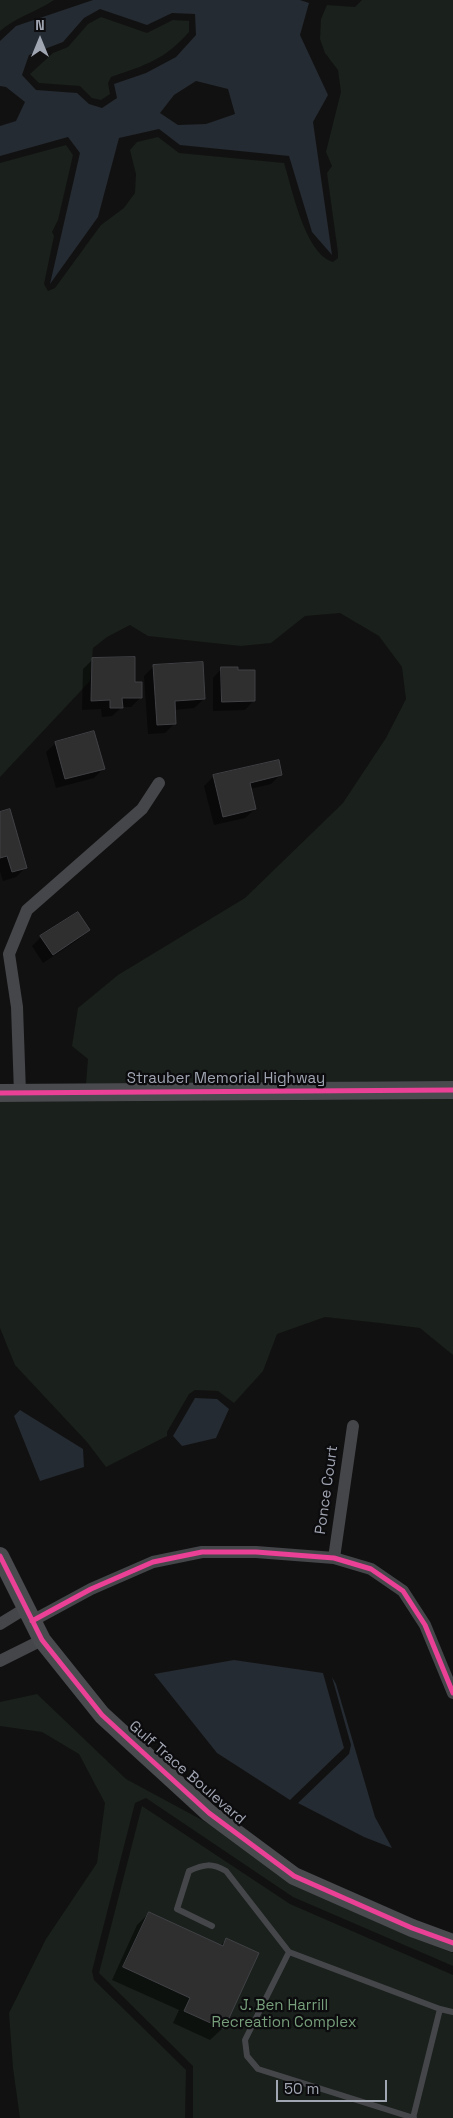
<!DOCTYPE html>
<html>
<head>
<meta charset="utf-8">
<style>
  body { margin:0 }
  #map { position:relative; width:453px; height:2118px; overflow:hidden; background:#111; font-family:"Space Grotesk",sans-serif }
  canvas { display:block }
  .north { position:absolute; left:15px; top:15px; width:50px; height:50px; -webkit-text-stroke:4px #0c0b0d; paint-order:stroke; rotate:0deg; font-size:14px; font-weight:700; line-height:20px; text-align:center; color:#a1a6b3 }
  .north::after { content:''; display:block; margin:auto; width:18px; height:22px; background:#a1a6b3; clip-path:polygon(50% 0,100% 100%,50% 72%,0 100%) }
  .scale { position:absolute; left:276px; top:2080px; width:111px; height:22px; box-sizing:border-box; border:2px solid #a1a6b3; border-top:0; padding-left:6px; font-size:15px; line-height:18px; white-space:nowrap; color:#a1a6b3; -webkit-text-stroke:4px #0c0b0d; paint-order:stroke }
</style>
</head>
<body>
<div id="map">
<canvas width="453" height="2118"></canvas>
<div class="north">N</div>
<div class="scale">50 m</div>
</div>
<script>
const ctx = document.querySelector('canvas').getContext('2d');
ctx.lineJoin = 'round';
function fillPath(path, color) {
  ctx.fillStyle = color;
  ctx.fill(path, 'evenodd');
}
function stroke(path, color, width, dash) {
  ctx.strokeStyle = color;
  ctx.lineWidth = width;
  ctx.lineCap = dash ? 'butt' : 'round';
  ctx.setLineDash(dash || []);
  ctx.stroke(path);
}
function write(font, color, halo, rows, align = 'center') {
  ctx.font = font + ' "Space Grotesk",sans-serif';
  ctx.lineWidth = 4.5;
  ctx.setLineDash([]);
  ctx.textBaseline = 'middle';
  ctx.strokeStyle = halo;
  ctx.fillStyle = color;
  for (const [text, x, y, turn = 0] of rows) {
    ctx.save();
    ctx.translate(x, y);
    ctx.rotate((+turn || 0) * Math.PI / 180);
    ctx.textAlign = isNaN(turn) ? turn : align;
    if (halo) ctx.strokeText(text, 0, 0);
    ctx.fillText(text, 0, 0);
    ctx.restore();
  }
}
fillPath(new Path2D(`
  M0 0H54C36 12 16 17 0 31Z
  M362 0H453V1081L86 1084 88 1059 72 1046 78 1008 118 975 245 898 343 803 386 738 406 699 402 667 379 636 340 613 305 616 271 643 241 646 148 636 130 625 107 637 93 648 90 681 0 777V163L66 145 73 155 58 220 52 232 54 236 44 284 48 291 55 288 101 225 124 208 135 193 136 174 130 150 137 142 158 137 179 153 284 163C292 188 305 254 333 262L338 258V253L327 173 332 166 326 152 341 92 338 70 325 53 320 39 321 19 327 5 355 7Z
  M101 17 147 33 173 20 189 21V32C164 60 146 65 111 77L108 83 110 94 101 100 92 98 80 86 39 83 30 74 53 53 68 47 88 24Z
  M453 1099V1355L420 1328 380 1323 325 1317 277 1334 263 1371 234 1403 218 1391 195 1390 189 1394 167 1432V1436L106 1467 87 1442 15 1365 0 1328V1102Z
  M37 1694 126 1779 213 1826 290 1883 409 1936 453 1953V1966L293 1897 146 1798 135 1803 92 1971 94 1980 186 2070 185 2118H20L13 2068 9 2013 46 1939 97 1863 105 1803 79 1754 42 1732 0 1726V1702Z
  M142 1806 290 1904 453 1975V2118H193V2066L99 1973Z`), '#1a201b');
fillPath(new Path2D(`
  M93 0H300L309 3 300 35 328 95 313 122 332 255 312 232 289 156 180 145 159 129 119 138 98 217 50 284 80 153 68 137 0 156V126L16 121 25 102 6 87 0 86V41L16 26ZM100 9 147 25 172 13 195 14 196 35 176 57 146 73 114 84 117 98 102 108 89 104 77 93 36 90 22 75 29 55 63 42 84 18ZM196 81 228 89 235 114 206 124 178 125 160 113 174 95Z
  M195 1398 217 1399 229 1409 216 1438 182 1446 173 1436Z
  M20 1410 83 1449 84 1467 40 1481 14 1416Z
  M234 1660 323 1673 344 1748 290 1800 217 1753 154 1674Z
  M332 1677 336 1684 375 1817 392 1848 364 1837 298 1803 349 1754 351 1745Z`), '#252b32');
fillPath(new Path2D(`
  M92 660 134 684 141 697 131 707H122L112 716 102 717 101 709 82 710 83 669Z
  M154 666 204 699 194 708 174 710 175 723 165 733 148 734 144 676Z
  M222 668 254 700 245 710 213 711V678Z
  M56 743 103 769 94 778 56 788 46 752Z
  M281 774 271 784 250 789 255 809 245 818 214 825 204 786 214 776Z
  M0 814 26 867 16 877 3 881 0 871Z
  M89 930 79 939 43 963 32 946 41 937Z
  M149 1913 220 1946 227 1939 223 2028 210 2040 173 2023 179 2010 112 1980 137 1925Z`), '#0007');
const building = new Path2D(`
  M135 657V682H142V698H122L123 708H110V700L91 701 92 658Z
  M203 662 205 699 175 701 176 724 157 725 153 665Z
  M221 667H238V670H255V701L222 702Z
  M94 731 105 769 65 779 55 742Z
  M279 760 282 775 250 783 256 809 223 817 213 775Z
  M10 809 27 868 12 872 7 856 0 858V812Z
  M78 912 90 930 53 955 40 936Z
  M149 1912 223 1946 226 1938 259 1953 224 2029 184 2011 190 1998 123 1967Z`);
fillPath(building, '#2f2f30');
stroke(building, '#404145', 1);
stroke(new Path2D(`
  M212 1926 177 1909 189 1871C204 1864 212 1863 226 1871L289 1952
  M413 2118 440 2009
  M414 2118 258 2069 247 2056 245 2040 289 1952 440 2009 453 2012`), '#45464a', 6);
stroke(new Path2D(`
  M20 1093 17 1007 9 954 27 910 142 809 159 783
  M334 1558 353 1426
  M32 1621 91 1589 153 1562 202 1552H256L334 1558 371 1569 403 1591 425 1625 453 1693
  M0 1624 26 1608
  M0 1661 42 1640`), '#45464a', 12);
stroke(new Path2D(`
  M0 1093 453 1090
  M0 1556 42 1640 102 1715 209 1813 294 1876 412 1928 453 1943`), '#494a4e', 18);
stroke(new Path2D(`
  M0 1093 453 1090
  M0 1556 42 1640 102 1715 209 1813 294 1876 412 1928 453 1943
  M32 1621 91 1589 153 1562 202 1552H256L334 1558 371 1569 403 1591 425 1625 453 1693`), '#ea4096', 5);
write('15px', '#a1a6b3', '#0c0b0d', [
  ["Strauber Memorial Highway",226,1079],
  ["Ponce Court",327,1490,-82],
  ["Gulf Trace Boulevard",187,1773,41]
]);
write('15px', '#779f7c', '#0c0b0d', [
  ["J. Ben Harrill",284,2006],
  ["Recreation Complex",284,2023]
]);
</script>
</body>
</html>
